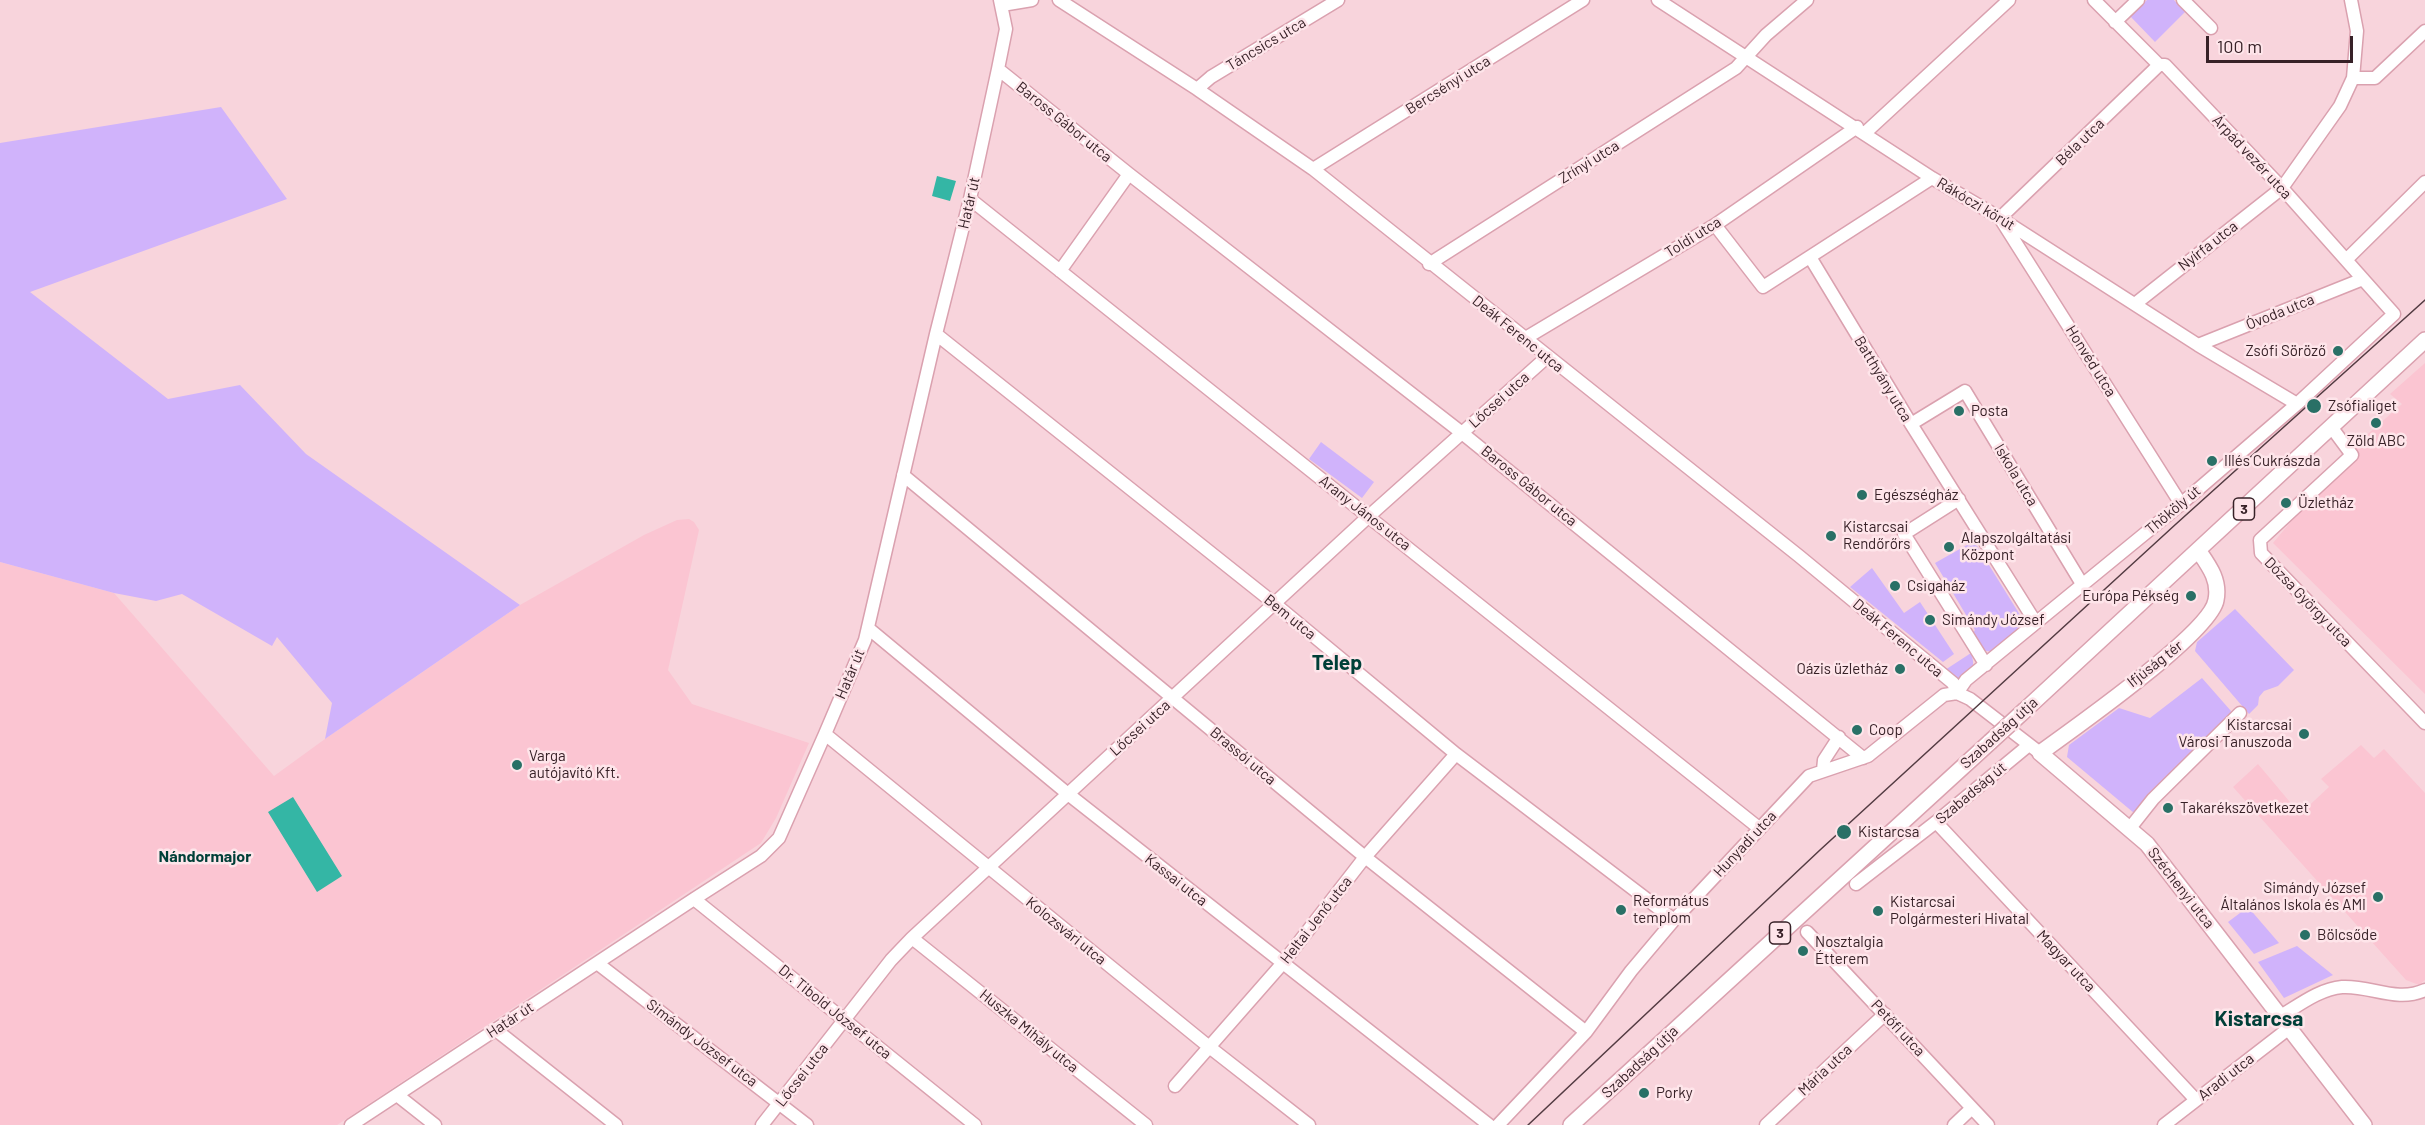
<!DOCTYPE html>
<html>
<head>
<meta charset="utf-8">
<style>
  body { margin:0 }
  #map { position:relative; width:2425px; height:1125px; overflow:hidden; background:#f8d4dc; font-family:Barlow,sans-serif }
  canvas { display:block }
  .scale { position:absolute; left:2206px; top:36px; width:147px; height:27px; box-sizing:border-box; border:3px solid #372127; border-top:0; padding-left:8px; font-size:18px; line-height:21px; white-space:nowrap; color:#372127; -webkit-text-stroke:4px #fee5ea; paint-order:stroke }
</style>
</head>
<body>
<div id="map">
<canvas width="2425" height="1125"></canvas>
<div class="scale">100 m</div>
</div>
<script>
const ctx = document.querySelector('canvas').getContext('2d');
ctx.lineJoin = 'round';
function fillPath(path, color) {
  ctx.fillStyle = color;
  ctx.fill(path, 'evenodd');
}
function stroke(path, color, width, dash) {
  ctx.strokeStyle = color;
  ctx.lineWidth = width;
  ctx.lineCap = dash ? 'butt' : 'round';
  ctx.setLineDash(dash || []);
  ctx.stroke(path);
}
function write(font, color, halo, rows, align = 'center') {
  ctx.font = font + ' Barlow,sans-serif';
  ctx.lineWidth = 5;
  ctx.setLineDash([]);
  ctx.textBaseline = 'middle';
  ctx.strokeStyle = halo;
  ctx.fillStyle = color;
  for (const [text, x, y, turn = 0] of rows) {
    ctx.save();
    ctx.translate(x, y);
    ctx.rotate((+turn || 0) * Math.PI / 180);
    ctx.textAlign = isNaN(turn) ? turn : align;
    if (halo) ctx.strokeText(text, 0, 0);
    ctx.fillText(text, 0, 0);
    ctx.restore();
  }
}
fillPath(new Path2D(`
  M2425 363V694L2273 543 2353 447 2402 404 2390 394Z
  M689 519 694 522 699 530 668 670 692 704 809 743 776 818 761 843 337 1125H0V562L114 593 274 776 325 739 520 605 644 535 677 520Z
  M2361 745 2374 758 2384 749 2425 793V980L2419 985 2406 980 2233 787 2258 764 2300 814 2329 787 2321 779Z`), '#fbc5d2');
fillPath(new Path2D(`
  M2147 0H2174L2185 12 2155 42 2130 16Z
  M221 107 287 199 30 292 168 399 240 385 306 454 520 605 325 739 332 703 277 637 272 646 182 594 156 601 114 593 0 562V143Z
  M1321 442 1374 482 1362 498 1309 459Z
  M1974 541 2025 623 1993 652 1980 650 1972 634 1975 630 1935 563Z
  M1872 568 1904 613 1920 602 1954 654 1943 662 1850 587Z
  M2235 609 2294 670 2278 686 2264 691 2259 697 2258 705 2249 714 2195 651 2197 642Z
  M1971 653C1976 668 1972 671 1961 680L1945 670Z
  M2202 678 2231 711 2226 724 2134 813 2067 757 2069 745 2119 708 2150 718Z
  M2248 907 2279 943 2254 954 2228 922Z
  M2297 946 2333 975 2284 998 2258 962Z`), '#d0b3fb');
fillPath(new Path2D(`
  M937 176 956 181 950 201 932 196Z
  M293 797 342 876 317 892 268 812Z`), '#34b6a5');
const minor = new Path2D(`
  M1059 0 1197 89 1313 169 1799 556 1953 683 1957 693
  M1658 0 1932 178 2000 218 2198 345 2297 404
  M2183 0 2211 28
  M1002 5 1032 0
  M2115 22 2138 0
  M2159 65 2000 218 2181 504
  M998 69 1129 174 1462 433 1863 758
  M2353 78H2375L2425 31
  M1197 89 1211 77 1338 0
  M1865 133 2009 0
  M1313 169 1583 0
  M970 199 1759 828
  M1715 225 1763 287 1932 178
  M1810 257 1911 424 2036 623
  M2347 259 2425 182
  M1429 264 1736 68 1766 35 1807 0
  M1060 271 1129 174
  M2135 304 2282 188 2340 106 2353 78 2357 31 2351 0
  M936 334 1275 604 1456 754 1674 920
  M1524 339 1715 225 1857 127
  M2198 345 2363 279
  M1911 424 1965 391 2082 584
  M2332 428 2352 455 2260 540 2261 553 2425 723
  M903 475 1365 857 1586 1032
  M1959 499 1904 534 1986 665
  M868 628 1068 794 1489 1125
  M1957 693 1966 680 2181 504 2297 404 2394 314 2282 188 2165 65H2159L2094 0
  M825 734 1208 1046 1309 1125
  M1823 770 1824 760 1839 737
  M1936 822 2196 1100
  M2130 828 2153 799 2240 713
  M1856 884 1936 822 2029 745
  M694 899 975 1125
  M1807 932 1988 1125
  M912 938 1146 1125
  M597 963 807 1125
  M2279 1017C2298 1006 2319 989 2342 987 2370 985 2397 1003 2425 990
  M496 1030 616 1125
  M1175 1086 1282 964 1365 857 1456 754
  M397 1095 435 1125
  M351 1125 694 899 761 856 779 838 825 734 865 640 936 334 970 199 998 69 1006 29 1000 0
  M762 1125 891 960 912 938 1369 516 1547 357
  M1498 1125 1586 1032 1631 971 1674 920 1809 776 1868 756 1944 695 1957 693 1970 699 2040 753
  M1766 1125 1885 1014
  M1954 1125 1972 1108
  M2164 1125 2288 1029`);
const major = new Path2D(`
  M2198 550C2209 566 2220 580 2216 600 2211 632 2072 730 2040 753L2147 844 2364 1125
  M2025 710 2425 340
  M1571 1125 1990 742`);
stroke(minor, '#daa1af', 15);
stroke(major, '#daa1af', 18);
stroke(minor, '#fff', 12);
stroke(major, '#fff', 15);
stroke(new Path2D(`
  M1528 1125 1820 850 2176 524 2425 300`), '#533b42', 1.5);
const majorBridge = new Path2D(`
  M1990 742 2025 710`);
stroke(majorBridge, '#daa1af', 18, []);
stroke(majorBridge, '#fff', 15);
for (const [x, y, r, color] of [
  [2338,351,6,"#297066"],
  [2314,406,8,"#297066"],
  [1959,411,6,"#297066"],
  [2376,423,6,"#297066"],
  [2212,461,6,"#297066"],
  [1862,495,6,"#297066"],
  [2286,503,6,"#297066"],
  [1831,536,6,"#297066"],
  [1949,547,6,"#297066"],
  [1895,586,6,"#297066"],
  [2191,596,6,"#297066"],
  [1930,620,6,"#297066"],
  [1900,669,6,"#297066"],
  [1857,730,6,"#297066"],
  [2304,734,6,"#297066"],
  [517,765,6,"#297066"],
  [2168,808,6,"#297066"],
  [1844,832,8,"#297066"],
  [2378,897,6,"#297066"],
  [1621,910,6,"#297066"],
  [1878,911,6,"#297066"],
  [2305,935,6,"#297066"],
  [1803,951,6,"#297066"],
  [1644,1093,6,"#297066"]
]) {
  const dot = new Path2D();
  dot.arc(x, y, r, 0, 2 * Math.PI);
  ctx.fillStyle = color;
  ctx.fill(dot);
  stroke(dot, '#fee5ea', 2);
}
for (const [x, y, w] of [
  [2244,509,21],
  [1780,933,21]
]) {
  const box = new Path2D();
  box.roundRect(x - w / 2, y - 11, w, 22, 4.5);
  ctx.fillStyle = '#fee5ea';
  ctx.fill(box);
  stroke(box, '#372127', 1.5);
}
write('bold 14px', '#372127', null, [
  ["3",2244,509],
  ["3",1780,933]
]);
write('15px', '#372127', '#fee5ea', [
  ["Táncsics utca",1266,44,-31],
  ["Bercsényi utca",1448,85,-32],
  ["Baross Gábor utca",1064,122,39],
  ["Béla utca",2080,142,-44],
  ["Árpád vezér utca",2252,157,47],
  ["Zrínyi utca",1589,162,-32],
  ["Határ út",969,203,-77],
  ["Rákóczi körút",1976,204,31],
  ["Toldi utca",1693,237,-32],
  ["Nyírfa utca",2208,246,-38],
  ["Óvoda utca",2280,312,-22],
  ["Deák Ferenc utca",1518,334,39],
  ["Honvéd utca",2091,361,58],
  ["Batthyány utca",1883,379,59],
  ["Lőcsei utca",1499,400,-42],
  ["Iskola utca",2016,475,59],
  ["Baross Gábor utca",1529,486,39],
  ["Thököly út",2173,510,-40],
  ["Arany János utca",1365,513,38],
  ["Dózsa György utca",2308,602,46],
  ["Bem utca",1290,617,39],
  ["Deák Ferenc utca",1898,638,40],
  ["Ifjúság tér",2155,664,-38],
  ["Határ út",850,674,-67],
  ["Lőcsei utca",1140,728,-42],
  ["Szabadság útja",1999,733,-42],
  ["Brassói utca",1243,756,40],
  ["Szabadság út",1971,793,-40],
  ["Hunyadi utca",1745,844,-47],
  ["Kassai utca",1176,880,38],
  ["Széchenyi utca",2181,888,52],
  ["Heltai Jenő utca",1316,920,-52],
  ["Kolozsvári utca",1066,931,39],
  ["Magyar utca",2066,961,47],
  ["Dr. Tibold József utca",835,1012,39],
  ["Határ út",510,1020,-33],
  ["Petőfi utca",1898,1028,47],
  ["Huszka Mihály utca",1029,1031,39],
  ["Simándy József utca",702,1043,37],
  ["Szabadság útja",1640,1062,-43],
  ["Mária utca",1825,1070,-43],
  ["Lőcsei utca",802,1075,-52],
  ["Aradi utca",2226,1077,-38]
]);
write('15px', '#372127', '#fee5ea', [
  ["Zsófi Söröző",2326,351,"right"],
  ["Zsófialiget",2328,406],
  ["Posta",1971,411],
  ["Zöld ABC",2376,441,"center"],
  ["Illés Cukrászda",2224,461],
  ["Egészségház",1874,495],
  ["Üzletház",2298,503],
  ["Kistarcsai",1843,527],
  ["Rendőrőrs",1843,544],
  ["Alapszolgáltatási",1961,538],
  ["Központ",1961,555],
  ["Csigaház",1907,586],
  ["Európa Pékség",2179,596,"right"],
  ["Simándy József",1942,620],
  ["Oázis üzletház",1888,669,"right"],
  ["Kistarcsai",2292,725,"right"],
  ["Városi Tanuszoda",2292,742,"right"],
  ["Coop",1869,730],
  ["Varga",529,756],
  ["autójavító Kft.",529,773],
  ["Takarékszövetkezet",2180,808],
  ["Kistarcsa",1858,832],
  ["Simándy József",2366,888,"right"],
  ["Általános Iskola és AMI",2366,905,"right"],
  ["Református",1633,901],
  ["templom",1633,918],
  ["Kistarcsai",1890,902],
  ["Polgármesteri Hivatal",1890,919],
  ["Bölcsőde",2317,935],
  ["Nosztalgia",1815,942],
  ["Étterem",1815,959],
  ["Porky",1656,1093]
], 'left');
write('bold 16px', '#003f38', '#fee5ea', [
  ["Nándormajor",205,857]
]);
write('bold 21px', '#003f38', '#fee5ea', [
  ["Telep",1337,663],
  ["Kistarcsa",2259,1019]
]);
</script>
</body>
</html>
